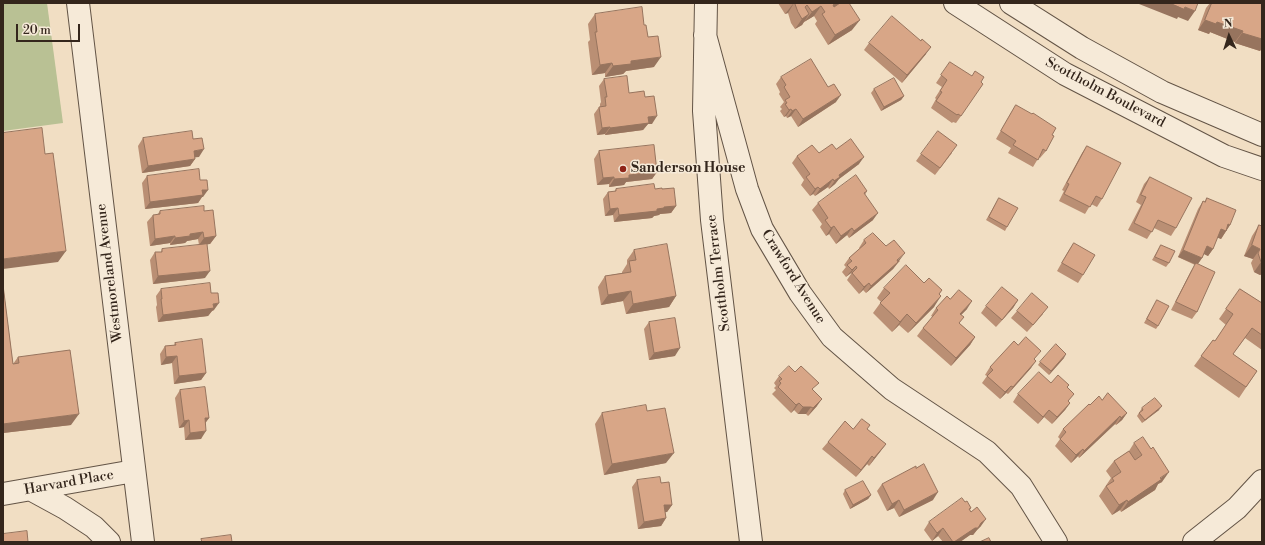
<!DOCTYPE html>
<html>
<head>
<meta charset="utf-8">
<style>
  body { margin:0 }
  #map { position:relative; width:1265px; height:545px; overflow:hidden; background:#f1dec3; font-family:"Libre Bodoni",serif }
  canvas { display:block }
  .frame { position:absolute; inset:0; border:4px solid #34261c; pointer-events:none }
  .north { position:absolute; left:1209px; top:16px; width:40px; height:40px; -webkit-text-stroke:3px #f6ead8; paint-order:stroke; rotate:356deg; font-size:11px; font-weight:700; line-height:16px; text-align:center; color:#34261c }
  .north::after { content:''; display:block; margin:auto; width:14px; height:18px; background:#34261c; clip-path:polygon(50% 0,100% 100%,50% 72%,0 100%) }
  .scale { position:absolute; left:16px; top:24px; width:64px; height:18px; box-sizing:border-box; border:2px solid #34261c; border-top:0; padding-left:5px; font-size:12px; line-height:14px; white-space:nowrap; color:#34261c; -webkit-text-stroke:3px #f6ead8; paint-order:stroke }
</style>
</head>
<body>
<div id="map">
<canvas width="1265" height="545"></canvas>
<div class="frame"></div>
<div class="north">N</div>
<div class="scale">20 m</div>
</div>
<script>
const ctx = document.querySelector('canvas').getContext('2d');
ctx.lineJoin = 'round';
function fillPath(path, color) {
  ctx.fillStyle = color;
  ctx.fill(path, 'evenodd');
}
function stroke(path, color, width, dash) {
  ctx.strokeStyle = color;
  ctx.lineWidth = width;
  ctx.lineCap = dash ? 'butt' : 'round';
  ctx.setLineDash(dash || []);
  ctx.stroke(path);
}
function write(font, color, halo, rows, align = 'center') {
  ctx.font = font + ' "Libre Bodoni",serif';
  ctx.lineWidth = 3;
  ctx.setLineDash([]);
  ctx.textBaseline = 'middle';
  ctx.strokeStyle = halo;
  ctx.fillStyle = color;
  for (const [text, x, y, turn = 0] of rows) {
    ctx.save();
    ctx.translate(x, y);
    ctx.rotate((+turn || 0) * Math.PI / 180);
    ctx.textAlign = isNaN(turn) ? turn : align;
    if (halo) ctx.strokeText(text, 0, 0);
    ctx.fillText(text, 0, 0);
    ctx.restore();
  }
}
fillPath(new Path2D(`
  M3 3H47L63 123 3 131Z`), '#b9c194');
const minor = new Path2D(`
  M78 3 143 542
  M706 3 704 111 712 220 751 542
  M955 3 1065 74 1224 156 1262 169
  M1011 3 1082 48 1162 92 1262 135
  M705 35 747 189 762 229 800 293 832 337 892 389 987 452 1021 486 1056 542
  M32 490 65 508 94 527 109 542
  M3 494 134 471
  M1194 542 1237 508 1262 481`);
stroke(minor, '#635446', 24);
stroke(minor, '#f6ead8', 22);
fillPath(new Path2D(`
  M778 3H849L852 30 828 45 815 24 817 21 814 16 804 22 802 25 795 29 791 23 788 13 785 14Z
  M1210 3H1262V48L1260 51 1235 43V42L1210 32 1209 34 1198 30 1206 8Z
  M595 14 644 25 648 37 654 67 626 71 623 74 605 77V73L592 75 588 42 590 40 588 24Z
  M921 41 926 54 902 83 864 50 869 43Z
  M950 62 961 116 956 123 953 122 952 123 931 108 936 99 935 98 942 87 936 83Z
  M781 77 836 102 798 127 791 116 787 118 786 116 784 117 780 111 782 109 780 107 784 102 779 94 780 92 776 84Z
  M604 79 629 93 645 97 652 124H648L643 130 605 135V134L597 135 594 114 599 107H600V104L601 102 599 86Z
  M874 89 904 96 901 100 881 111 871 93Z
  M1016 105 1052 135 1046 151 1040 158 1039 157 1033 167 1008 153 1011 148 996 139 1011 113Z
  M143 138 193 139 199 157H195V159L190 166 142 173 138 146Z
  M1087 146 1102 199 1097 207 1091 204 1085 214 1059 201 1064 191 1062 190 1082 153Z
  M836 149 859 164 839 179 835 184 829 189 828 187 815 196 813 194 810 196 801 185 804 180 792 163 797 156 819 153Z
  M599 151 657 172 652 179 626 182 624 185 609 187V184L597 185 594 159Z
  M952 153 935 175 916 161 921 154Z
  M147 176 203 197H202L198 203 145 209 142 183Z
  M1150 177 1176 228 1171 236 1154 228 1147 239 1128 230 1141 205 1136 202 1144 184Z
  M616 189H662L676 206 671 213 660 214 659 215 654 216 652 218 614 222 613 215 605 216 603 199 608 192H614Z
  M867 191 865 195 873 220 849 238 847 235 836 244 829 234 826 236 820 227 822 224 812 210 818 203Z
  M999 198 1007 227 1005 231 986 220Z
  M1207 198 1230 225 1221 239 1217 237 1213 249 1208 256 1204 254 1202 258 1198 264 1197 312 1192 319 1171 310 1191 271 1195 265 1178 257 1198 209 1203 201 1204 202Z
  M160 211H204L216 236 210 244 199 245 198 239 187 241 185 243 170 245V243L150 246 147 222 153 215H157Z
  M1259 225 1262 226V274L1260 275 1254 272 1251 263 1253 259 1244 256 1252 236Z
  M864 240 900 261 898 263 893 269 866 293 863 290 859 294 847 280 851 274V273L846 277 842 272 846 267 844 265 849 258 860 248H859Z
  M1074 243 1083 275 1078 283 1057 271 1069 250Z
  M1161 245 1169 263 1166 267 1152 260Z
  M162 249 205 278 153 284 150 260 155 252H161Z
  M634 250 676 296 669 307 626 314 623 301 601 305 598 287 605 276 622 273V272L627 264V260Z
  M924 283 942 290 939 294 934 307 908 333 899 325 892 332 873 313 881 302 877 298 884 288Z
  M3 285 13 364 18 357 71 425 3 433Z
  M161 289 214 310 212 311 208 316 158 322 156 307 157 305 156 296Z
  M1240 289 1262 303V350L1245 338 1233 354 1257 371 1239 398 1194 366 1213 340 1215 341 1226 325 1219 319Z
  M1018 300 1013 308 996 327 981 313 986 306Z
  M1157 300 1158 326 1156 329 1144 323Z
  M936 308 967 309 961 315 959 323 975 337 970 345 951 366 917 336 923 328 933 317 931 316Z
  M1017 311 1043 314 1027 332 1011 318Z
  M649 322 675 356 649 360 644 329Z
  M175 343 206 373 201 380 174 384 172 363 161 365 160 354 165 346 174 345Z
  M1064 358 1049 375 1038 365 1040 362Z
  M1035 360 1031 368 1008 394 1006 393 1000 399 982 383 987 376 985 375 990 367Z
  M779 376 813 390 817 406 808 416 806 414H798L794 410 791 413 772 394 776 390 774 388 776 386 774 383Z
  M1051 383 1067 388 1069 402 1070 403 1065 410 1052 424 1044 417 1038 424 1013 402 1018 394Z
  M180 390 209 418 205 423 201 439 185 440 184 427 179 428 175 398Z
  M1102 400 1127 413 1122 420 1116 425 1115 424 1079 458 1078 456 1071 463 1055 446 1060 439 1058 437 1063 429 1090 405Z
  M1142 408 1159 410 1142 423 1137 416Z
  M647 411 666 463 604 475 595 424 602 413Z
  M853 429H867L886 444 869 466 867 464 856 477 822 449 828 442Z
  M1134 443 1162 482 1158 484 1155 490 1121 512 1120 510 1112 515 1099 496 1111 478 1106 471 1114 461 1129 451Z
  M637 480 661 483 672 505 667 512H665L666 518 661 526 638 529 632 487Z
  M882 484 933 500 899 517 894 508 887 511 877 491Z
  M845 490 871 495 868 499 850 509 843 494Z
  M965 502 971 508 970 510 981 526 977 530 973 535H970L960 542H943L938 536 932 541 924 530 929 522Z`), '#ba8f74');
fillPath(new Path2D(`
  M794 3 788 13 785 14 793 4Z
  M836 3H841L836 9 833 5Z
  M1140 3H1170L1185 7 1195 11 1188 21 1178 17 1177 19 1139 4Z
  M821 6 814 16 804 22 812 12Z
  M809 14 802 25 795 29 802 19Z
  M860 20 852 30 828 45 835 35Z
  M1205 20 1217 22 1243 31 1235 42 1210 32 1209 34 1198 30Z
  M1242 33 1262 39V48L1260 51 1235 43Z
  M931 47 926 54 902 83 907 75Z
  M661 57 654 67 626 71 623 74 605 77 613 66 631 61Z
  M612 63 605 73 592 75 600 65Z
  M841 95 836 102 798 127 803 119Z
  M904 96 901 100 881 111 884 107Z
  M791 109 786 116 784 117 789 110Z
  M796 109 791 116 787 118 792 111Z
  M657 116 652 124H648L643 130 605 135 610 128 648 117Z
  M610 127 605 134 597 135 602 128Z
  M204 149 199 157 189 158 194 151Z
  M864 157 859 164 839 179 835 184 829 189 839 175Z
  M195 159 190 166 142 173 148 166Z
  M657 172 652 179 626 182 624 185 609 187 614 179 629 175Z
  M614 177 609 184 597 185 603 178Z
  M833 179 828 187 815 196 820 189Z
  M818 187 813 194 810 196 815 189Z
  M202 190H208L203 197H202L198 203 145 209 150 202Z
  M676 206 671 213 660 214 659 215 654 216 652 218 614 222 619 215 657 209 664 207Z
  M618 208 613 215 605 216 610 209Z
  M878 213 873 220 849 238 854 231Z
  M1228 224 1230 225 1221 239 1216 237 1221 229Z
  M834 226 829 234 826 236 831 228Z
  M852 228 847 235 836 244 841 236Z
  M203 232 198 239 187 241 185 243 170 245 175 238 190 234Z
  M175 236 170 243 150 246 155 239Z
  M216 236 210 244 199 245 204 238Z
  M1252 245 1260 249 1253 259 1244 256Z
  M1207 246 1213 249 1208 256 1202 253Z
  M1183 250 1202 258 1197 265 1178 257Z
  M66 251 58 262 3 269V259Z
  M905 253 893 269 866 293 871 286Z
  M1261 262H1262V274L1260 275 1254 272Z
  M856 266 851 273 846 277 852 270Z
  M210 271 205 278 153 284 158 276Z
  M869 283 863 290 859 294 864 287Z
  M631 291 623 301 601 305 608 295Z
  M676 296 669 307 626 314 633 304Z
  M941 296 934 307 908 333 916 323Z
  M1018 300 1013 308 996 327 1002 320Z
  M972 301 967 309 955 321 960 314Z
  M219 303 214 310 212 311 208 316 158 322 163 315Z
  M907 314 899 325 892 332 900 322Z
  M975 337 970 345 951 366 956 358Z
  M680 348 675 356 649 360 654 353Z
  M1066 354 1064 358 1049 375 1051 371Z
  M177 356 172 363 161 365 166 357Z
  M1036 361 1031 368 1008 394 1013 387Z
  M206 373 201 380 174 384 179 376Z
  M1011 386 1006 393 1000 399 1005 392Z
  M822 399 817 406 808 416 813 408Z
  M799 403 794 410 791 413 796 405Z
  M1070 403 1065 410 1052 424 1057 417Z
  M1162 406 1159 410 1142 423 1145 420Z
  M803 407H811L806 414H798Z
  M1049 410 1044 417 1038 424 1043 417Z
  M1127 413 1122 420 1116 425 1121 418Z
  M79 414 71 425 3 433V424Z
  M1120 416 1115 424 1079 458 1084 451Z
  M205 418H209L204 425Z
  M189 420 184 427 179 428 184 421Z
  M206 431 201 439 185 440 190 433Z
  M886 444 880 452 869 466 874 458Z
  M1083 449 1078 456 1071 463 1076 455Z
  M674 453 666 463 604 475 612 464Z
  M872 456 867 464 856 477 861 470Z
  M1169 472 1162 482 1158 484 1155 490 1121 512 1128 502Z
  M938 492 933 500 899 517 904 510Z
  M871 495 868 499 850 509 853 505Z
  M899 500 894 508 887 511 892 504Z
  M1127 500 1120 510 1112 515 1119 505Z
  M664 505H672L667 512 659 513Z
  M666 518 661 526 638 529 644 522Z
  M986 519 981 526 977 530 973 535H970L960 542H954Z
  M943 528 938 536 932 541 937 533Z`), '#97745e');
const building = new Path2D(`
  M795 3H836L833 5 834 7 840 3H849L860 20 835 35 822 14 825 12 821 6 812 12 807 5 805 7 809 14 802 19 798 12Z
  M1170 3H1198L1195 11 1185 7 1184 9Z
  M1212 3H1262V39L1242 33 1243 31 1217 22 1216 24 1205 20Z
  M642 7 644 25H646L648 37 658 36 661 57 631 61V64L613 66 612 63 600 65 595 32H597L595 14Z
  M892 16 921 41 922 39 931 47 907 75 869 43Z
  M811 59 828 87 834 84 841 95 803 119 796 109 792 111 791 109 789 110 785 104 787 103 785 100 790 97 784 87 786 85 781 77Z
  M950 62 972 76 975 71 984 77 981 82 983 84 961 116 958 114 957 115 936 101 942 92 940 91 947 80 941 75Z
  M627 76 629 93 644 91 645 97 654 96 657 116 648 117 649 123 610 128V127L602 128 599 107 606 106 605 97H607L604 79Z
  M894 78 904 96 884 107 874 89Z
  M1016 105 1032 114 1033 113 1056 128 1052 135 1054 136 1046 151 1043 149 1038 160 1013 145 1016 141 1001 131Z
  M42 128 45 154 53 153 66 251 3 259V133Z
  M192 131 193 139 202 138 204 149 194 151 195 159 148 166 143 138Z
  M938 131 957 145 940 168 921 154Z
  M851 139 864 157 839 175 840 177 834 181 833 179 820 189 818 187 815 189 806 177 810 174 797 156 812 145 819 153 832 144 836 149Z
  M654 145 657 172 629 175V178L614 179V177L603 178 599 151Z
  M1087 146 1121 163 1102 199 1096 196 1090 207 1064 194 1069 184 1067 183Z
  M199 169 200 180H207L208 190H202L203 195 150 202 147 176Z
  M856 175 867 191 864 193 878 213 854 231 852 228 841 236 834 226 831 228 825 220 828 218 818 203Z
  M1150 177 1192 198 1176 228 1158 220 1152 232 1134 223 1146 197 1141 195Z
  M654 184 655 189 662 188V189L674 188 676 206 664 207V208L657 209V211L619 215 618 208 610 209 608 192 616 191V189Z
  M999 198 1018 208 1007 227 989 217Z
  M1207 198 1236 210 1230 225 1228 224 1226 231 1221 229 1213 249 1207 246 1202 258 1183 250 1203 201 1205 202Z
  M204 206V211L213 210 216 236 204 238 203 232 190 234V236L175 238V236L155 239 153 215 160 214V211Z
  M1259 225 1262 226V262H1261L1258 253 1260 249 1252 245Z
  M873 233 886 246 894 240 905 253 897 260 898 262 871 286 869 283 864 287 852 273 857 268 856 266 852 270 847 265 852 261 849 258 866 243 864 240Z
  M1074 243 1095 255 1083 275 1062 263Z
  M207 244 210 271 158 276 155 252H162V249Z
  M667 244 676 296 633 304 631 291 608 295 605 276 631 272 629 261 636 260 634 250Z
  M1161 245 1175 251 1169 263 1155 257Z
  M1196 263 1215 272 1197 312 1176 302Z
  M906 265 924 283 929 278 942 290 939 294 941 296 916 323 907 314 900 322 880 303 890 293 884 288Z
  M210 283 211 293H218L219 303 213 304 214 308 163 315 161 299H162L161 289Z
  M3 285 13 364 19 363 18 357 70 350 79 414 3 424Z
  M1002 287 1018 300 1002 320 986 306Z
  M1240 289 1262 303V335L1252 328 1233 354 1257 371 1246 387 1201 356 1213 340 1215 341 1233 314 1226 309Z
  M959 290 972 301 960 314 964 317 959 323 975 337 956 358 923 328 938 310 936 308 947 296 950 299Z
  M1032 293 1048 307 1033 325 1017 311Z
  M1157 300 1169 306 1158 326 1147 319Z
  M675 318 680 348 654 353 649 322Z
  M1026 337 1041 351 1034 359 1036 361 1013 387 1011 386 1005 392 987 376 993 370 990 367 1014 341 1018 345Z
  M202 339 206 373 179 376 177 356 166 357 165 346 176 345 175 343Z
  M1056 344 1066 354 1051 371 1040 362Z
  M789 366 795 372 801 366 819 383 812 389 822 399 813 408 811 407H803L799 403 796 405 778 387 781 383 779 381 782 379 779 376Z
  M1039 372 1051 383 1058 375 1069 385 1067 387 1074 394 1068 401 1070 403 1057 417 1049 410 1043 417 1018 394Z
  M205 387 209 418H205L206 431 190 433 189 420 184 421 180 390Z
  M1108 393 1127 413 1121 418 1120 416 1084 451 1083 449 1076 455 1060 439 1066 432 1063 429 1089 404 1090 405 1099 396 1102 400Z
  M1155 398 1162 406 1145 420 1139 413 1143 410 1142 408Z
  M646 405 647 411 665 408 674 453 612 464 602 413Z
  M862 419 870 425 867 429 886 444 874 458 872 456 861 470 828 442 845 421 853 429Z
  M1143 437 1151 449 1153 447 1169 472 1160 478 1162 479 1128 502 1127 500 1119 505 1106 486 1114 481 1112 478 1121 472 1114 461 1129 451 1135 460 1142 455 1134 443Z
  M924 464 938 492 904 510 899 500 892 504 882 484 916 466V468Z
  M660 477 661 483 669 482 672 505H664L666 518 644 522 637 480Z
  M863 481 871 495 853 505 845 490Z
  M962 498 965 502 967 501 971 508 969 509 971 512 977 507 986 519 981 523 978 528H975L954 542H953L943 528 937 533 929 522Z
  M27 531 28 542H3V534Z
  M231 535 232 542H202L201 539Z
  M989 538 991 542H980Z`);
fillPath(building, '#d8a687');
stroke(building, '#97745e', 1);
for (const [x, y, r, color] of [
  [623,169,4,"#8f2418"]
]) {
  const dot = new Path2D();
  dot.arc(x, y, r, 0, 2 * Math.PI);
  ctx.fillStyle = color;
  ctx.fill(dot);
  stroke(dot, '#f6ead8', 1.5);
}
write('14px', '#34261c', '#f6ead8', [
  ["Scottholm Boulevard",1105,93,28],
  ["Westmoreland Avenue",110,273,-97],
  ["Scottholm Terrace",719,273,-97],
  ["Crawford Avenue",793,277,58],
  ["Harvard Place",69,483,-10]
]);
write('bold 14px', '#34261c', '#f6ead8', [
  ["Sanderson House",631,169]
], 'left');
</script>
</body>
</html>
